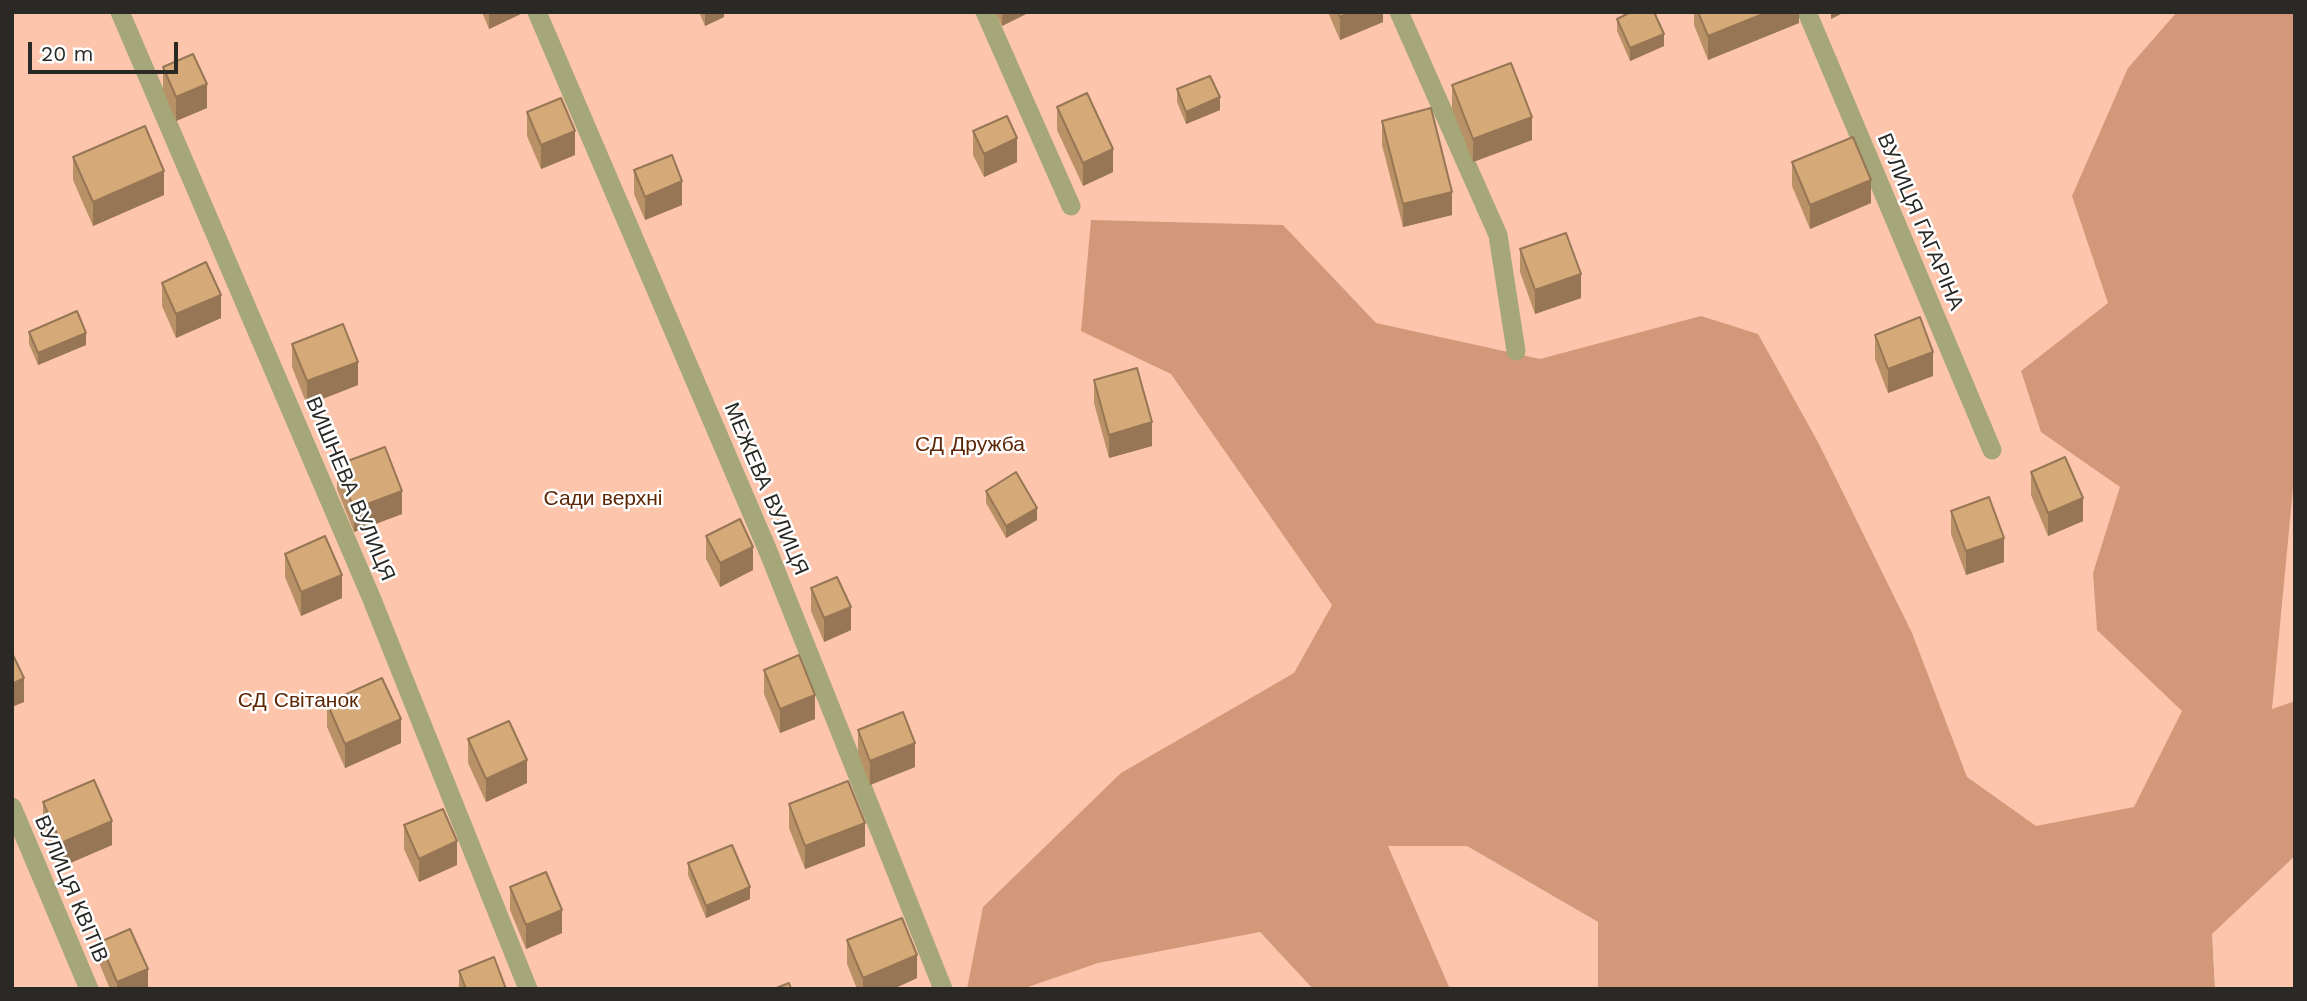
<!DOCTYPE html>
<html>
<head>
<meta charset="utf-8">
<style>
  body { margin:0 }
  #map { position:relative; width:2307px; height:1001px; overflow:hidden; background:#ebe6db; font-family:"Work Sans",sans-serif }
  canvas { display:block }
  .frame { position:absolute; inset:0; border:14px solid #2a2925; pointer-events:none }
  .scale { position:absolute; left:28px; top:42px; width:150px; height:32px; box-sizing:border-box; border:4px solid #2a2925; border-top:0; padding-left:9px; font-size:21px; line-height:24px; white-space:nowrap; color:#2a2925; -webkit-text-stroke:5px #fff; paint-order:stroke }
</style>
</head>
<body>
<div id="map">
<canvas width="2307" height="1001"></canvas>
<div class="frame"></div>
<div class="scale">20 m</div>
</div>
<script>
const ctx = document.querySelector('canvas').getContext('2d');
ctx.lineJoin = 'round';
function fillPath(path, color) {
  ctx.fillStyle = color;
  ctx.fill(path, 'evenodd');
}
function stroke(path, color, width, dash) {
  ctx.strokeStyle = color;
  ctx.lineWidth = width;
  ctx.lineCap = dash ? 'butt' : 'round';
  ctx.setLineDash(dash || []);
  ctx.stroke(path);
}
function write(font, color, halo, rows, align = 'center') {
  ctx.font = font + ' "Work Sans",sans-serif';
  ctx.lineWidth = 5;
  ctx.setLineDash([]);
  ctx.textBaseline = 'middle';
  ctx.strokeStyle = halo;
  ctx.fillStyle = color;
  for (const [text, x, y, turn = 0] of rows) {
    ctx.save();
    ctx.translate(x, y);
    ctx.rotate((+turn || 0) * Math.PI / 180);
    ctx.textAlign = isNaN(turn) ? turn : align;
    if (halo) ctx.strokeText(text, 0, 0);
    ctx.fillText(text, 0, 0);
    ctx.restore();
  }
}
fillPath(new Path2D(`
  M12 12H2236L2209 574 2169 835 1995 856 1676 406 1219 939 1260 932 1313 989H12Z
  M2295 467V701L2271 710 2293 479Z
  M1387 846H1467L1598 922V989H1450Z
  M2295 856V989H2215L2212 934Z`), '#fdc5ab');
fillPath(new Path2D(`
  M2177 12H2295V467L2272 709 2295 701V856L2212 934 2215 989H1598V922L1467 846H1388L1450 989H1313L1260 932 1098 963 1022 989H967L983 907 1121 773 1294 673 1332 605 1171 374 1081 331 1091 220 1283 225 1376 323 1540 359 1701 316 1758 334 1819 444 1912 633 1967 777 2036 826 2134 807 2182 711 2097 630 2093 573 2120 487 2041 432 2021 371 2108 303 2072 196 2128 68Z`), '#d39779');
stroke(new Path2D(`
  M120 12 371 597 528 989
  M537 12 768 551 943 989
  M985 12 1071 206
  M1399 12 1498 235 1516 351
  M1807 12 1992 450
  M12 807 89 989`), '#a6a778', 19);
fillPath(new Path2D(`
  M482 12H525L489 29Z
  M699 12H724V17L705 26Z
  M995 12H1030L1002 26Z
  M1328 12H1383V22L1340 40Z
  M1694 12H1799V23L1708 60 1694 25Z
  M1617 19 1664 46 1630 61 1617 31Z
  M163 67 207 108 176 121 163 90Z
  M1452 85 1532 140 1473 162 1452 109Z
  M1177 89 1220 110 1186 124 1177 102Z
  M1057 107 1113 172 1083 186 1057 130Z
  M527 112 575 155 541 169 527 136Z
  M1382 121 1452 215 1403 227 1382 145Z
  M973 131 1017 162 984 177 973 155Z
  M73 157 164 195 93 226 73 180Z
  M1792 162 1871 203 1810 229 1792 186Z
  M634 170 682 205 645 220 634 194Z
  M1520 249 1581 298 1535 314 1520 272Z
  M162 283 221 318 176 338 162 306Z
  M29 332 86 345 38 365 29 344Z
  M1875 335 1933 376 1888 393 1875 359Z
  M292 344 358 385 307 405 292 367Z
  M1094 380 1152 446 1109 458 1094 403Z
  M337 465 402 514 354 532 337 489Z
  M2031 472 2083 521 2048 536 2031 495Z
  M986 491 1037 520 1006 538 986 503Z
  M1951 511 2004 562 1966 575 1951 534Z
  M706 536 753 570 720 587 706 559Z
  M285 554 342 598 301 616 285 577Z
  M811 588 851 630 824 642 811 611Z
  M764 670 815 719 780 733 764 694Z
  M327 703 401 743 345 768 327 727Z
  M858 730 915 767 870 785 858 753Z
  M468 739 527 783 486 802 468 763Z
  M43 802 112 845 61 867 43 825Z
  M789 804 865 846 805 869 789 828Z
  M404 825 457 865 419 882 404 849Z
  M688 863 750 899 706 918 688 875Z
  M510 887 562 933 526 949 510 910Z
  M847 940 917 978 893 989H857L847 964Z
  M100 942 148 989H110L100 965Z
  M459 971 506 989H459Z`), '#b89167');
fillPath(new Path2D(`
  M489 12H525L489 29Z
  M708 12H724V17L705 26V13Z
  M1002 12H1030L1002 26Z
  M1350 12H1383V22L1340 40V17Z
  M1768 12H1799V23L1708 60V36Z
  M1831 12H1845L1831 19Z
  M1664 34V46L1630 61V48Z
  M207 84V108L176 121V97Z
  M1220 97V110L1186 124V112Z
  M1532 117V140L1473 162V139Z
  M575 131V155L541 169V145Z
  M1017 138V162L984 177V154Z
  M1113 149V172L1083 186V163Z
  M164 171V195L93 226V202Z
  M1871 180V203L1810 229V205Z
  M682 181V205L645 220V197Z
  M1452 192V215L1403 227V204Z
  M1581 274V298L1535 314V290Z
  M221 295V318L176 338V314Z
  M86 333V345L38 365V353Z
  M1933 352V376L1888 393V369Z
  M358 362V385L307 405V381Z
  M1152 422V446L1109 458V435Z
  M402 491V514L354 532V509Z
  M2083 498V521L2048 536V513Z
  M1037 508V520L1006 538V526Z
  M2004 538V562L1966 575V551Z
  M753 547V570L720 587V563Z
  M342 575V598L301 616V592Z
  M851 607V630L824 642V618Z
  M24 678V702L12 707V684Z
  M815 695V719L780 733V709Z
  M401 719V743L345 768V744Z
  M915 743V767L870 785V761Z
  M527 760V783L486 802V779Z
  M112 821V845L61 867V843Z
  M865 823V846L805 869V846Z
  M457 841V865L419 882V859Z
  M750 887V899L706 918V906Z
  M562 910V933L526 949V925Z
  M917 955V978L893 989H863V978Z
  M148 969V989H117V982Z`), '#967654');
const building = new Path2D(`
  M1338 12H1350L1340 17Z
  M1631 12H1654L1664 34 1630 48 1617 19Z
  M1698 12H1768L1708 36Z
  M193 54 207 84 176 97 163 67Z
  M1511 63 1532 117 1473 139 1452 85Z
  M1210 76 1220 97 1186 112 1177 89Z
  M1087 93 1113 149 1083 163 1057 107Z
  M561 98 575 131 541 145 527 112Z
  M1431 108 1452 192 1403 204 1382 121Z
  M1007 116 1017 138 984 154 973 131Z
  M145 126 164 171 93 202 73 157Z
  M1853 137 1871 180 1810 205 1792 162Z
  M672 155 682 181 645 197 634 170Z
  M1566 233 1581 274 1535 290 1520 249Z
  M206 262 221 295 176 314 162 283Z
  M77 311 86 333 38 353 29 332Z
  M1920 317 1933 352 1888 369 1875 335Z
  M343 324 358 362 307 381 292 344Z
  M1137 368 1152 422 1109 435 1094 380Z
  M385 447 402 491 354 509 337 465Z
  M2065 457 2083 498 2048 513 2031 472Z
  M1016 472 1037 508 1006 526 986 491Z
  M1989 497 2004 538 1966 551 1951 511Z
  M740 519 753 547 720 563 706 536Z
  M325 536 342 575 301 592 285 554Z
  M837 577 851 607 824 618 811 588Z
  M12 653 24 678 12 684Z
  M799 655 815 695 780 709 764 670Z
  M382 678 401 719 345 744 327 703Z
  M903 712 915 743 870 761 858 730Z
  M509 721 527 760 486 779 468 739Z
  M94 780 112 821 61 843 43 802Z
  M848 781 865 823 805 846 789 804Z
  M443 809 457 841 419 859 404 825Z
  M732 845 750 887 706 906 688 863Z
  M546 872 562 910 526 925 510 887Z
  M902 918 917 955 863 978 847 940Z
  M130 929 148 969 117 982 100 942Z
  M494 957 506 989H466L459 971Z
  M789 983 791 989H774Z`);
fillPath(building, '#d6a978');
stroke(building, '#967654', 2);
write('21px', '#2a2925', '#fff', [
  ["ВУЛИЦЯ ГАГАРІНА",1920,222,67],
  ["ВИШНЕВА ВУЛИЦЯ",350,489,67],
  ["МЕЖЕВА ВУЛИЦЯ",766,489,67],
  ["ВУЛИЦЯ КВІТІВ",71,889,67]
]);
write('21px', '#5e2705', '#fff', [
  ["СД Дружба",970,445],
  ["Сади верхні",603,499],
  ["СД Світанок",298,701]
]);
</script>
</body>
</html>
